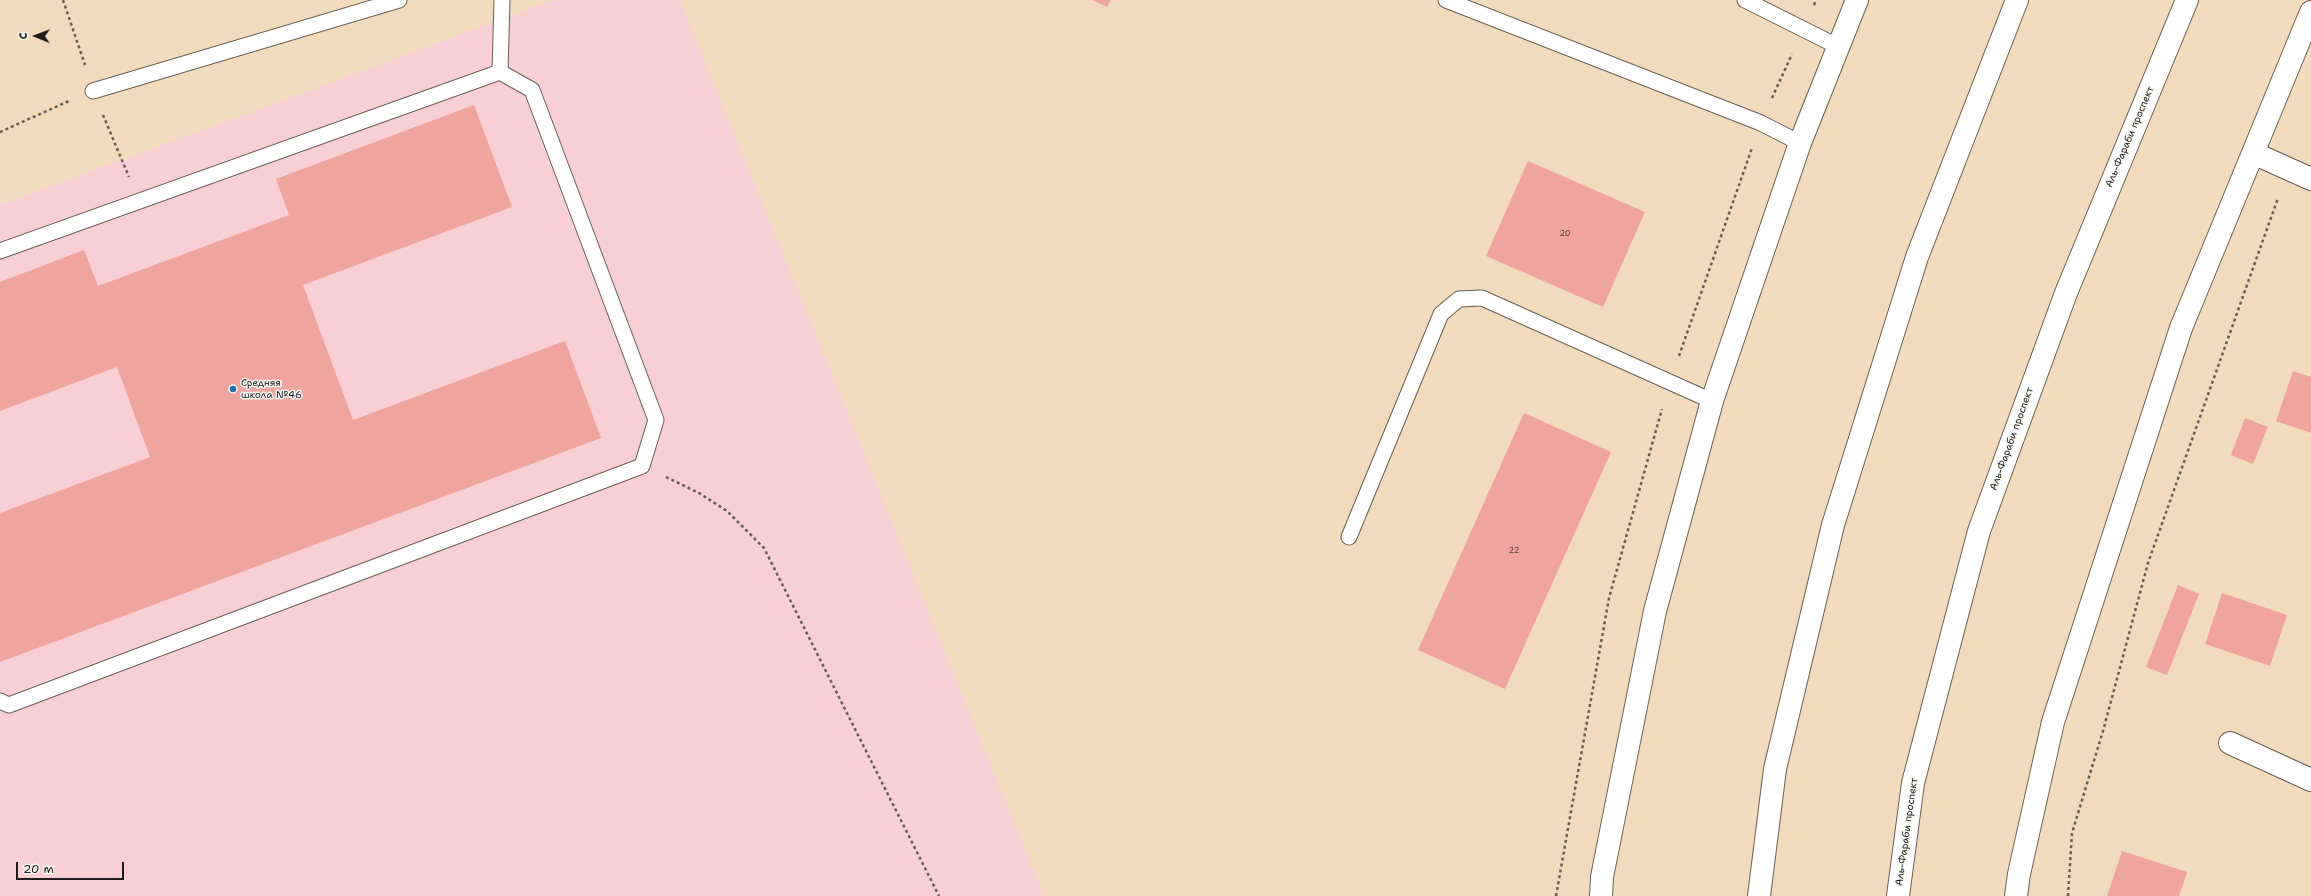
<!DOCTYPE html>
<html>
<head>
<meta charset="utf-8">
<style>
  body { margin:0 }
  #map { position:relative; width:2311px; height:896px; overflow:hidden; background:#f2dbbc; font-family:"Shantell Sans",sans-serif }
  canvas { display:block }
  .north { position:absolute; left:16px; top:16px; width:40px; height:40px; -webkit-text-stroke:3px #f6f6f2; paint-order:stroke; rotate:271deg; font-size:11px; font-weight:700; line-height:16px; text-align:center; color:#1c1c1c }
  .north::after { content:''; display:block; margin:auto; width:14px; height:18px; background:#1c1c1c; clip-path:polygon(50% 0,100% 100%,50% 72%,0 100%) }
  .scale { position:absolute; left:16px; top:862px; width:108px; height:18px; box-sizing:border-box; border:2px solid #1c1c1c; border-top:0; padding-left:5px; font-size:12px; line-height:14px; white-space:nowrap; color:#1c1c1c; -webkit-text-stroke:3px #f6f6f2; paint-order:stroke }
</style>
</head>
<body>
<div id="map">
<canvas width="2311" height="896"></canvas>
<div class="north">С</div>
<div class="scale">20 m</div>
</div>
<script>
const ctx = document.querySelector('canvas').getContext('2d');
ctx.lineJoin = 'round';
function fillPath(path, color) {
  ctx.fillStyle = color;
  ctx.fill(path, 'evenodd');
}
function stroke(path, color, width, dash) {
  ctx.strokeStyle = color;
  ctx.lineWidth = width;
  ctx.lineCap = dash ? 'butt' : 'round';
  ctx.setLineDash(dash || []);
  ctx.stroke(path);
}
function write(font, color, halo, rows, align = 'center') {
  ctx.font = font + ' "Shantell Sans",sans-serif';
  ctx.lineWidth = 3;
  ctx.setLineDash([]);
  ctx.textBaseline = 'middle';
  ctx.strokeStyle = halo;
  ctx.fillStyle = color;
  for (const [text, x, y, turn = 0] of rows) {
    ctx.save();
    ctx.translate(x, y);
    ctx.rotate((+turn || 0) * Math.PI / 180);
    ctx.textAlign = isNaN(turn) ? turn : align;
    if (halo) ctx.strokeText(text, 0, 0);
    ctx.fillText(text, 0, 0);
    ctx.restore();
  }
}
fillPath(new Path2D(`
  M554 0H680L1044 896H0V205Z`), '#f7cfd5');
fillPath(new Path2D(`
  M1092 0H1111L1107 7Z
  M474 105 512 207 303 285 353 420 565 341 601 438 0 662V513L150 457 117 367 0 411V282L84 250 98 286 289 215 276 179Z
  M1528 161 1645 212 1603 307 1486 256Z
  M2293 371 2311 377V433L2276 421Z
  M1524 413 1611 452 1505 689 1418 650Z
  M2245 418 2268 427 2253 464 2231 455Z
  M2178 585 2199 594 2167 675 2146 667Z
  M2222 593 2287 615 2270 666 2205 644Z
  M2122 851 2187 872 2179 896H2107Z`), '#efa49e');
const service = new Path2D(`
  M1446 0 1761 123 1800 143
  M1745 0 1837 46
  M500 72 502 0
  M93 91 399 0
  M0 251 500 72 532 90 656 420 642 466 9 705 0 701
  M1349 537 1441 314 1459 299 1482 298 1712 401`);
const minor = new Path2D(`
  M2253 153 2311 179
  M2230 743 2311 780
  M1601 896 1602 877 1655 611 1712 401 1800 143 1857 0
  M2016 896 2019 874 2053 722 2181 328 2311 12`);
const tertiary = new Path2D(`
  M1759 896 1775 769 1833 525 1917 257 2017 0
  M1898 896 1913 783 1979 531 2066 293 2187 0`);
stroke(service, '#675f54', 17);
stroke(minor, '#675f54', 24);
stroke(tertiary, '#675f54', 24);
stroke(new Path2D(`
  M63 0 85 65
  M1814 5 1816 0
  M1772 98 1792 54
  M103 115 129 177
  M0 132 69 101
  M1679 356 1752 148
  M666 477 699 493 727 511 764 548 939 896
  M1556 896 1609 598 1662 409
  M2068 896 2072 833 2103 731 2148 563 2278 198`), '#675f54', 2.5, [3, 3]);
stroke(service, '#fff', 15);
stroke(minor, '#fff', 22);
stroke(tertiary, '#fff', 22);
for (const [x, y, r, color] of [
  [233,389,4,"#1f6fb2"]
]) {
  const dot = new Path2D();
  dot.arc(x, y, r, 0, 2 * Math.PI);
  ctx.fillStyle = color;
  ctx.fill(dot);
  stroke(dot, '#f6f6f2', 1.5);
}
write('8px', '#513e3c', null, [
  ["20",1565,234],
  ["22",1514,551]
]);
write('10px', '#1c1c1c', '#f6f6f2', [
  ["Аль-Фараби проспект",2130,137,-67],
  ["Аль-Фараби проспект",2012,439,-70],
  ["Аль-Фараби проспект",1907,832,-82]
]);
write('10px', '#1c1c1c', '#f6f6f2', [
  ["Средняя",241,383],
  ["школа №46",241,395]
], 'left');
</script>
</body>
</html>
